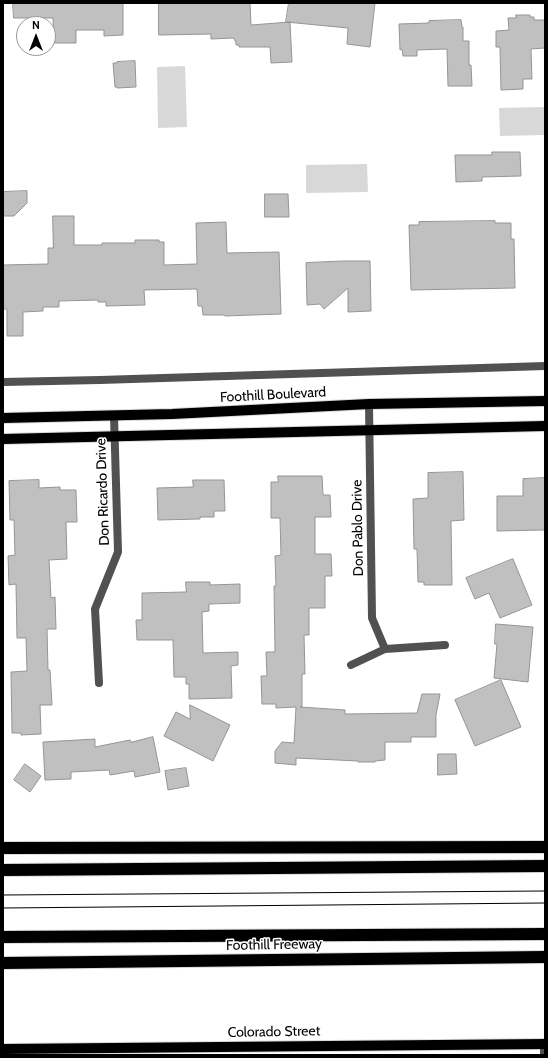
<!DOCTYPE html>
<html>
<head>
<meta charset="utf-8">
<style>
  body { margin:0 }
  #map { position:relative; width:548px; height:1058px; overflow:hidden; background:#fff; font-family:Cabin,sans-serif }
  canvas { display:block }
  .frame { position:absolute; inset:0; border:4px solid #000; pointer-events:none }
  .north { position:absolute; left:16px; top:16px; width:40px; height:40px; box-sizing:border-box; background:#fff; border:1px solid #999; border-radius:50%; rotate:0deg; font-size:11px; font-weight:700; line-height:16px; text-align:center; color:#000 }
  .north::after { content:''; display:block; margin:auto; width:14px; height:18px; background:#000; clip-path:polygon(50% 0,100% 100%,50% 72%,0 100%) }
</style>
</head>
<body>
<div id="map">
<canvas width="548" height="1058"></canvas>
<div class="frame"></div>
<div class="north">N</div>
</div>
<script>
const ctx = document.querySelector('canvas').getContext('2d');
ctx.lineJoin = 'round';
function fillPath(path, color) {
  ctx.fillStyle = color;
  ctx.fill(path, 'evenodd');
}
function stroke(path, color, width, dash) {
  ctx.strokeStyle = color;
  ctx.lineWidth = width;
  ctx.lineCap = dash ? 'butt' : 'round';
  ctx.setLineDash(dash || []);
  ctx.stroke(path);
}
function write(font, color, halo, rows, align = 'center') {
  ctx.font = font + ' Cabin,sans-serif';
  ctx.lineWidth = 3;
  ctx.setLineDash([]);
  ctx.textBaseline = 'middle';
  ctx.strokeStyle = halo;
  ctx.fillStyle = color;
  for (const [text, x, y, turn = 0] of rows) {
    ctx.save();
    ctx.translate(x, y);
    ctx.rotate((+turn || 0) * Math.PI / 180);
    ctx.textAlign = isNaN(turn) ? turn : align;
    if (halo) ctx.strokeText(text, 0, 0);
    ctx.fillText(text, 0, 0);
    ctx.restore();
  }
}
fillPath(new Path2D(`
  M185 66 187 127 158 128 157 67Z
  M545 107V135L500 136 499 108Z
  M367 164 368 192 306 193V165Z`), '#d8d8d8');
const building = new Path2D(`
  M13 3H123V35L104 36V30H76V43H54L53 18H14Z
  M159 3H250L251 25 290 22 292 62 271 63 270 47H239V45H236V41H235L234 38 211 39V34L159 35Z
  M289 3H375L370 47 347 44 348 28 286 22Z
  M516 15H530V17H534V20H545V48L531 49 532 79H523V89L501 90 500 47H496V31L509 30 508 18H516Z
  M461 20 462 27H463V41H469V65H471L472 86H448L447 49 417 50V56H403L402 49 400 50 399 24 429 23V21Z
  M135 61 136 87 117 88V87H115L113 63H117V62Z
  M492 152H520L521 176 482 177V181L456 182 455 155H492Z
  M27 191V203L14 216H3V192Z
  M265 194H288L289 217H265Z
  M53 216H74V245H102V243H135V240H159V242H164V265L197 264 196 223 226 222 227 253 279 252 281 314 225 316 224 315H203L202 306H198L197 289 144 290 145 305 106 306V302H98V300L59 301V307H43V311L23 312V336H7V309H3V265L48 264V248H53Z
  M495 221V223H511V239H514L515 288 411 290 409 225H419V222Z
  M343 261H370L371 311 348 312V288L324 309 320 304 307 305 306 263Z
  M463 472 464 520 451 521 452 585H424V582H418L417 549H414L413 499 428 498V473Z
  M278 476H322L323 495H330L331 517H315V554H331L332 576H325V608H309V635H304L305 674H302V707H300L345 710V714L417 713 422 694H440L436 715V737H411V742H385V760L375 761V762H358V761L296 758V765L275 763V751L282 742 294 743 296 707 276 708V704H262L261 676H267L266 652H275L274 586H276L275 556 281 555 280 518H271V482H278Z
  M545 478V530L497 531V496H523V479Z
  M39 480V488L60 487V490H76L77 522H66L67 559 49 560 51 598 55 597 56 629H47L48 670H50L52 705H40L41 734 21 735V733H12L11 672 27 671 26 638H17L16 584 9 585 8 556 15 555 14 520H10L9 481Z
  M193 480H224L225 511H214V517H200V519L158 520 157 488 193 487Z
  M513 559 532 605 500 618 489 593 475 599 466 578Z
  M186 582H210V585L240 584V603L209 604V611L202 612 203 653 238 652V665L231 666 232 698 189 699V684H186V677H174L173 640H137L136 620H142V593L186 592Z
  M496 624 533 627 528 682 494 678 497 644H495Z
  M501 680 521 727 475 746 455 700Z
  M190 705 230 725 213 761 164 736 176 712 190 719Z
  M153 737 160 772 135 777 134 771 110 775 109 770 71 772V779L45 780 43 742 95 739V747L130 740 131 742Z
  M438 754H456L457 774 438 775Z
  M25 764 41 776 30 792 14 780Z
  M186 768 189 786 168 790 165 771Z`);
fillPath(building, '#c0c0c0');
stroke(building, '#959595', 1);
const primary = new Path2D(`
  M3 418 172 414 369 404 545 401
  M3 439 545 426
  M3 1049 545 1044`);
const motorway = new Path2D(`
  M3 848 545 847
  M3 870 545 866
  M3 937 545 934
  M3 963 545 957`);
stroke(primary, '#dbdbdb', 12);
stroke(motorway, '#dbdbdb', 14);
stroke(new Path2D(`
  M3 382 100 380 545 366
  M369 404 372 618 385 649
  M351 665 385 649 445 645
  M99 683 95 609 118 552 114 416
  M544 1044V1055`), '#515151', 8);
stroke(primary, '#000', 10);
stroke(motorway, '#000', 12);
stroke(new Path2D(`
  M3 895 545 891
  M3 908 545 903`), '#000', 1);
write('14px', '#000', '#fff', [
  ["Foothill Boulevard",273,395,-3],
  ["Don Ricardo Drive",103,492,-92],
  ["Don Pablo Drive",358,528,-91],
  ["Foothill Freeway",274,945,-1],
  ["Colorado Street",274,1032,-1]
]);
</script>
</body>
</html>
